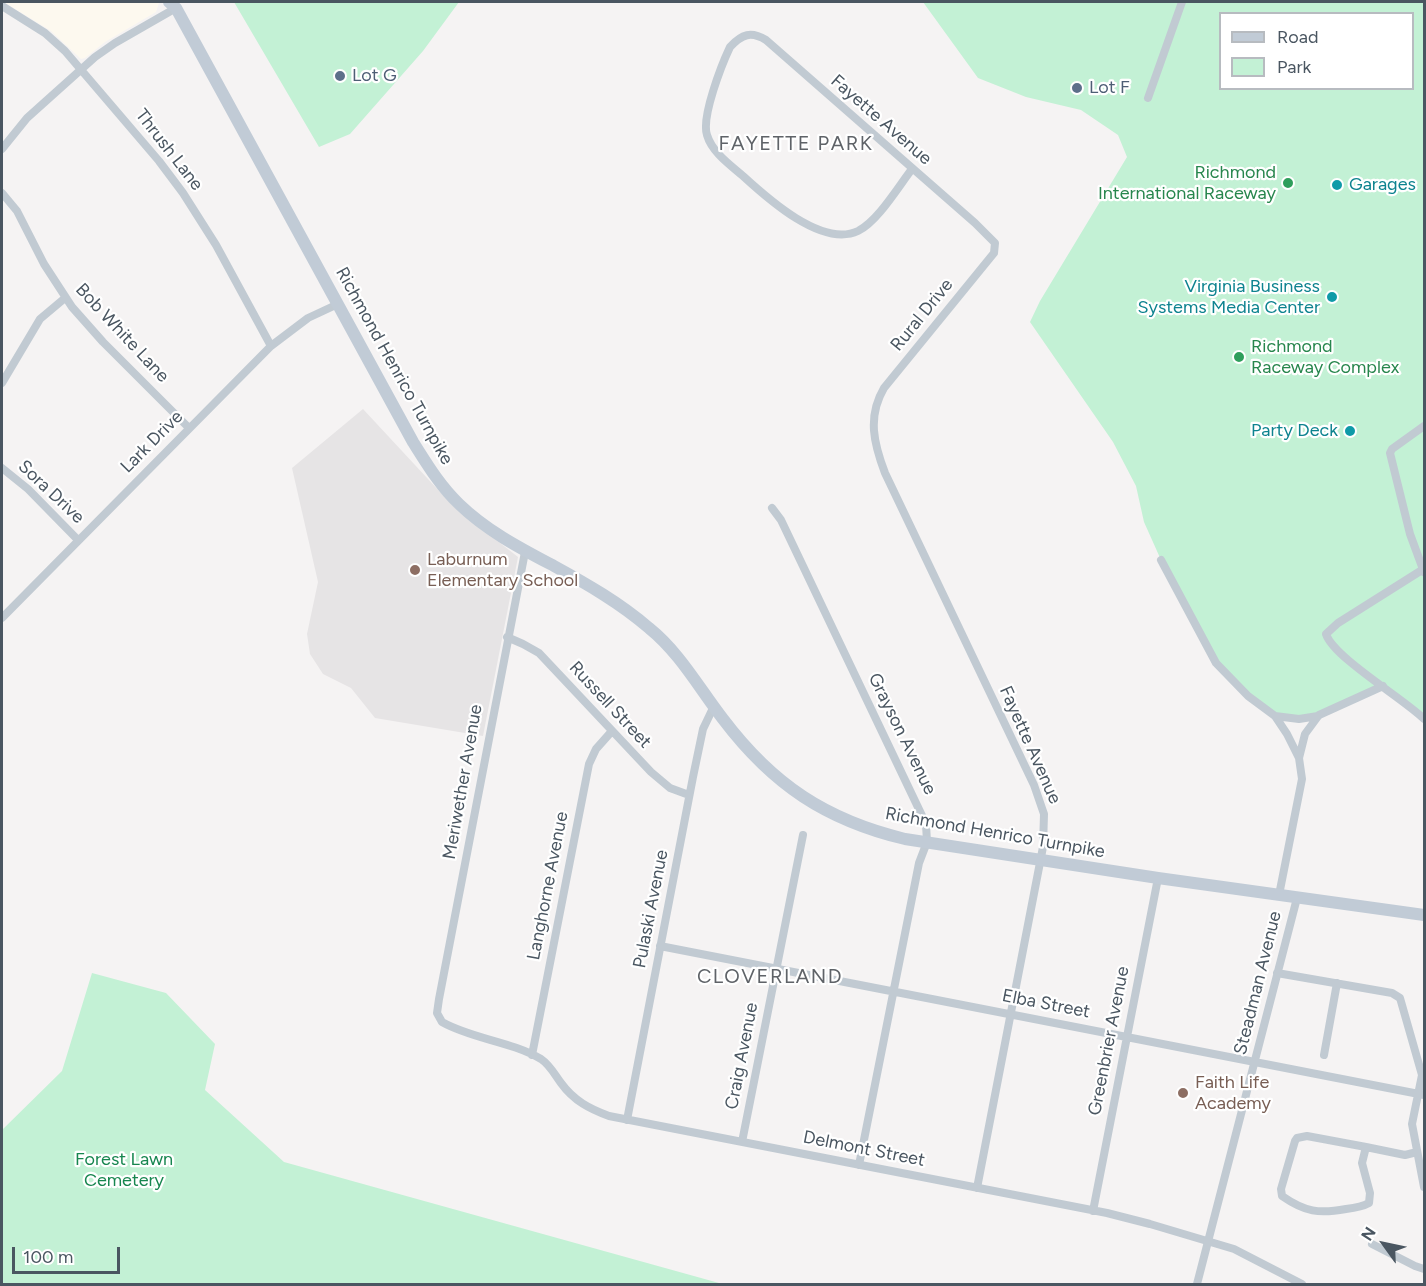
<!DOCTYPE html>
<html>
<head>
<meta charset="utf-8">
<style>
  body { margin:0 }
  #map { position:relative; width:1426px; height:1286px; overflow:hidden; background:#f5f3f3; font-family:Figtree,sans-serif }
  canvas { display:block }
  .frame { position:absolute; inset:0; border:3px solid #4a5661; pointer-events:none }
  .legend { position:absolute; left:1219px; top:12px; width:195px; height:78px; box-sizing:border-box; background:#fff; border:2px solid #b7bbc0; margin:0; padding:8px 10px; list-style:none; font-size:18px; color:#4a5661 }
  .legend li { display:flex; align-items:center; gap:12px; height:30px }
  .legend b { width:30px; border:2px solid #b7bbc0 }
  .north { position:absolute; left:1354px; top:1214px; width:60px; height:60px; -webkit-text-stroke:4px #fff; paint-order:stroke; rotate:303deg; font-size:16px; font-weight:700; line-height:24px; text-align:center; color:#4a5661 }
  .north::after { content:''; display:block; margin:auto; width:21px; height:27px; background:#4a5661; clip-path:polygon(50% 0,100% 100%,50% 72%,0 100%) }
  .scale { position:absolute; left:12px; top:1247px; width:108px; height:27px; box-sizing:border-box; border:3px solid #4a5661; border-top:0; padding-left:8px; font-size:18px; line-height:21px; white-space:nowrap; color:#4a5661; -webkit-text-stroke:4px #fff; paint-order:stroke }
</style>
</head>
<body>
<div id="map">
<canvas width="1426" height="1286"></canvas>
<div class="frame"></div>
<ul class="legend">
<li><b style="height:8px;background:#c1cbd6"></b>Road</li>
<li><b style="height:16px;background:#c3f1d5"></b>Park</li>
</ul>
<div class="north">N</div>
<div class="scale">100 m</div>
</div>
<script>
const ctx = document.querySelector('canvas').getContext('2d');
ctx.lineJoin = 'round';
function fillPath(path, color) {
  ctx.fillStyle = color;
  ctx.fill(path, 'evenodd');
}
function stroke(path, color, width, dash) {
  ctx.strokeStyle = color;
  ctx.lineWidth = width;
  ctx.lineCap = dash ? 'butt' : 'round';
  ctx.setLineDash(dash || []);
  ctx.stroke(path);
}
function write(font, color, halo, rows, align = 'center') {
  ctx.font = font + ' Figtree,sans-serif';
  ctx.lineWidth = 4.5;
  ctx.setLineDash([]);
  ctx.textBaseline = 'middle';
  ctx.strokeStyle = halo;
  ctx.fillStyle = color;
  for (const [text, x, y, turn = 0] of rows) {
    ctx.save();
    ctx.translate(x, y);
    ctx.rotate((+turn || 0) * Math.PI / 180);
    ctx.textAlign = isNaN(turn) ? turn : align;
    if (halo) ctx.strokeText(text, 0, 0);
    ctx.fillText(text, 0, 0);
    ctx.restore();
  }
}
fillPath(new Path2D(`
  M4 2H159V3L156 12 105 42 85 58 81 59 51 31Z`), '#fdf9ef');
fillPath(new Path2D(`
  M363 409 454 507 518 557 483 736 375 718 351 688 323 674 310 654 307 634 318 582 292 468Z`), '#e6e4e5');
fillPath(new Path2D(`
  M234 2H459L423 51 350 134 319 147Z
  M923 2H1424V719L1383 686 1319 715 1275 716 1216 663 1161 560 1144 522 1136 486 1113 442 1030 322 1040 301 1127 157 1118 135 1081 110 1026 97 978 78ZM1220 14H1412V88H1220Z
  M92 973 166 993 215 1044 205 1090 284 1162 719 1283 808 1284H2V1130L62 1071Z`), '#c3f1d5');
stroke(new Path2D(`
  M2 6 45 33 65 51 159 161 183 193 216 245 271 346
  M1148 98 1182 2
  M2 149 27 118 95 57 115 43 176 8
  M912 169C898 187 878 221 858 231 822 248 767 198 743 176 729 164 712 152 707 135 701 117 722 64 730 47 742 34 751 31 766 40L975 223 995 243 994 253 884 388C867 417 874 444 885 473L1034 785 1044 814 1043 847 977 1188
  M2 193 17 211 44 264 72 307 103 342 189 428
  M2 383 40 319 65 298
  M1424 426 1392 449 1390 453 1410 534 1424 572
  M2 468 28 489 78 540
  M772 508 781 520 926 824 927 842 919 863 859 1165
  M525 552 439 999 437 1013 442 1022C472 1039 510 1041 541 1059 550 1065 555 1075 561 1083 574 1101 590 1109 609 1116L1107 1213 1150 1224 1234 1249 1302 1284
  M1161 560 1216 663 1248 696 1275 716 1287 734 1299 758
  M1422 570 1338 623 1326 634C1333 657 1404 699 1424 719
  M2 618 271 346 308 318 338 304
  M507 637 523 644 539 653 651 772 670 788 689 795
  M1275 716 1299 719 1318 716
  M1279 895 1302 779 1299 758 1305 734 1319 715 1383 686
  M660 946 1424 1095
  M1277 973 1392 993 1400 998 1422 1075 1412 1124 1424 1187
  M532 1055 589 764 596 749 612 731
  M1324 1055 1337 983
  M627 1120 693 777 703 729 714 706
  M1307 1136 1366 1147 1362 1163 1370 1193 1369 1203C1362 1207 1354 1208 1346 1209 1319 1214 1305 1212 1282 1196L1281 1189 1295 1141 1297 1138Z
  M742 1142 803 835
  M1366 1147 1405 1155 1417 1152
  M1093 1211 1158 878
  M1372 1244 1415 1266 1424 1269
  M1197 1284 1297 898`), '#c1cad2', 8);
stroke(new Path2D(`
  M169 2 176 8 413 442C427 464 440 486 459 504 487 531 520 548 554 566 587 584 620 603 649 628 680 653 699 688 723 719 773 785 826 820 905 839L1158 878 1424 915`), '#c1cbd6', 12);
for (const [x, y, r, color] of [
  [340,76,6,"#5c6f8a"],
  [1077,88,6,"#5c6f8a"],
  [1288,183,6,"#2e9e5b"],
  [1337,185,6,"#0f9aa8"],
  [1332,297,6,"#0f9aa8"],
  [1239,357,6,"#2e9e5b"],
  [1350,431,6,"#0f9aa8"],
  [415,570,6,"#8d6e63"],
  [1183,1093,6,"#8d6e63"]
]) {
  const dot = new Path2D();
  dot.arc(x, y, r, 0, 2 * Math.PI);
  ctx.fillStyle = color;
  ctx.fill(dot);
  stroke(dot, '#fff', 2);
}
write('18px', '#4e5e75', '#fff', [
  ["Lot G",352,76],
  ["Lot F",1089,88]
], 'left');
write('18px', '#4a5661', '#fff', [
  ["Fayette Avenue",881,120,41],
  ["Thrush Lane",169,150,52],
  ["Rural Drive",922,315,-51],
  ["Bob White Lane",122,333,47],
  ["Richmond Henrico Turnpike",394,366,61],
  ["Lark Drive",152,442,-45],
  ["Sora Drive",51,492,43],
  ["Russell Street",610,705,47],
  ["Grayson Avenue",902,734,64],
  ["Fayette Avenue",1030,745,66],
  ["Meriwether Avenue",463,782,-80],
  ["Richmond Henrico Turnpike",995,833,10],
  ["Langhorne Avenue",548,886,-79],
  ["Pulaski Avenue",651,909,-79],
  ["Steadman Avenue",1258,983,-76],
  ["Elba Street",1046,1004,11],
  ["Greenbrier Avenue",1109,1041,-79],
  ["Craig Avenue",742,1056,-79],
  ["Delmont Street",864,1149,11]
]);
write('18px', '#27864d', '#fff', [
  ["Richmond",1276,173],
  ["International Raceway",1276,194],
  ["Richmond",1251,347,"left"],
  ["Raceway Complex",1251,368,"left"]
], 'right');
write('18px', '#0d838f', '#fff', [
  ["Garages",1349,185,"left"],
  ["Virginia Business",1320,287],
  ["Systems Media Center",1320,308],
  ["Party Deck",1338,431]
], 'right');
write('18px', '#785e54', '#fff', [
  ["Laburnum",427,560],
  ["Elementary School",427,581],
  ["Faith Life",1195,1083],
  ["Academy",1195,1104]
], 'left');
write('18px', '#17864f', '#fff', [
  ["Forest Lawn",124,1160],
  ["Cemetery",124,1181]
]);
ctx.letterSpacing = '1.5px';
write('20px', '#5f6368', '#fff', [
  ["FAYETTE PARK",796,144],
  ["CLOVERLAND",770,977]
]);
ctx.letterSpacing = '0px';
</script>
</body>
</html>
